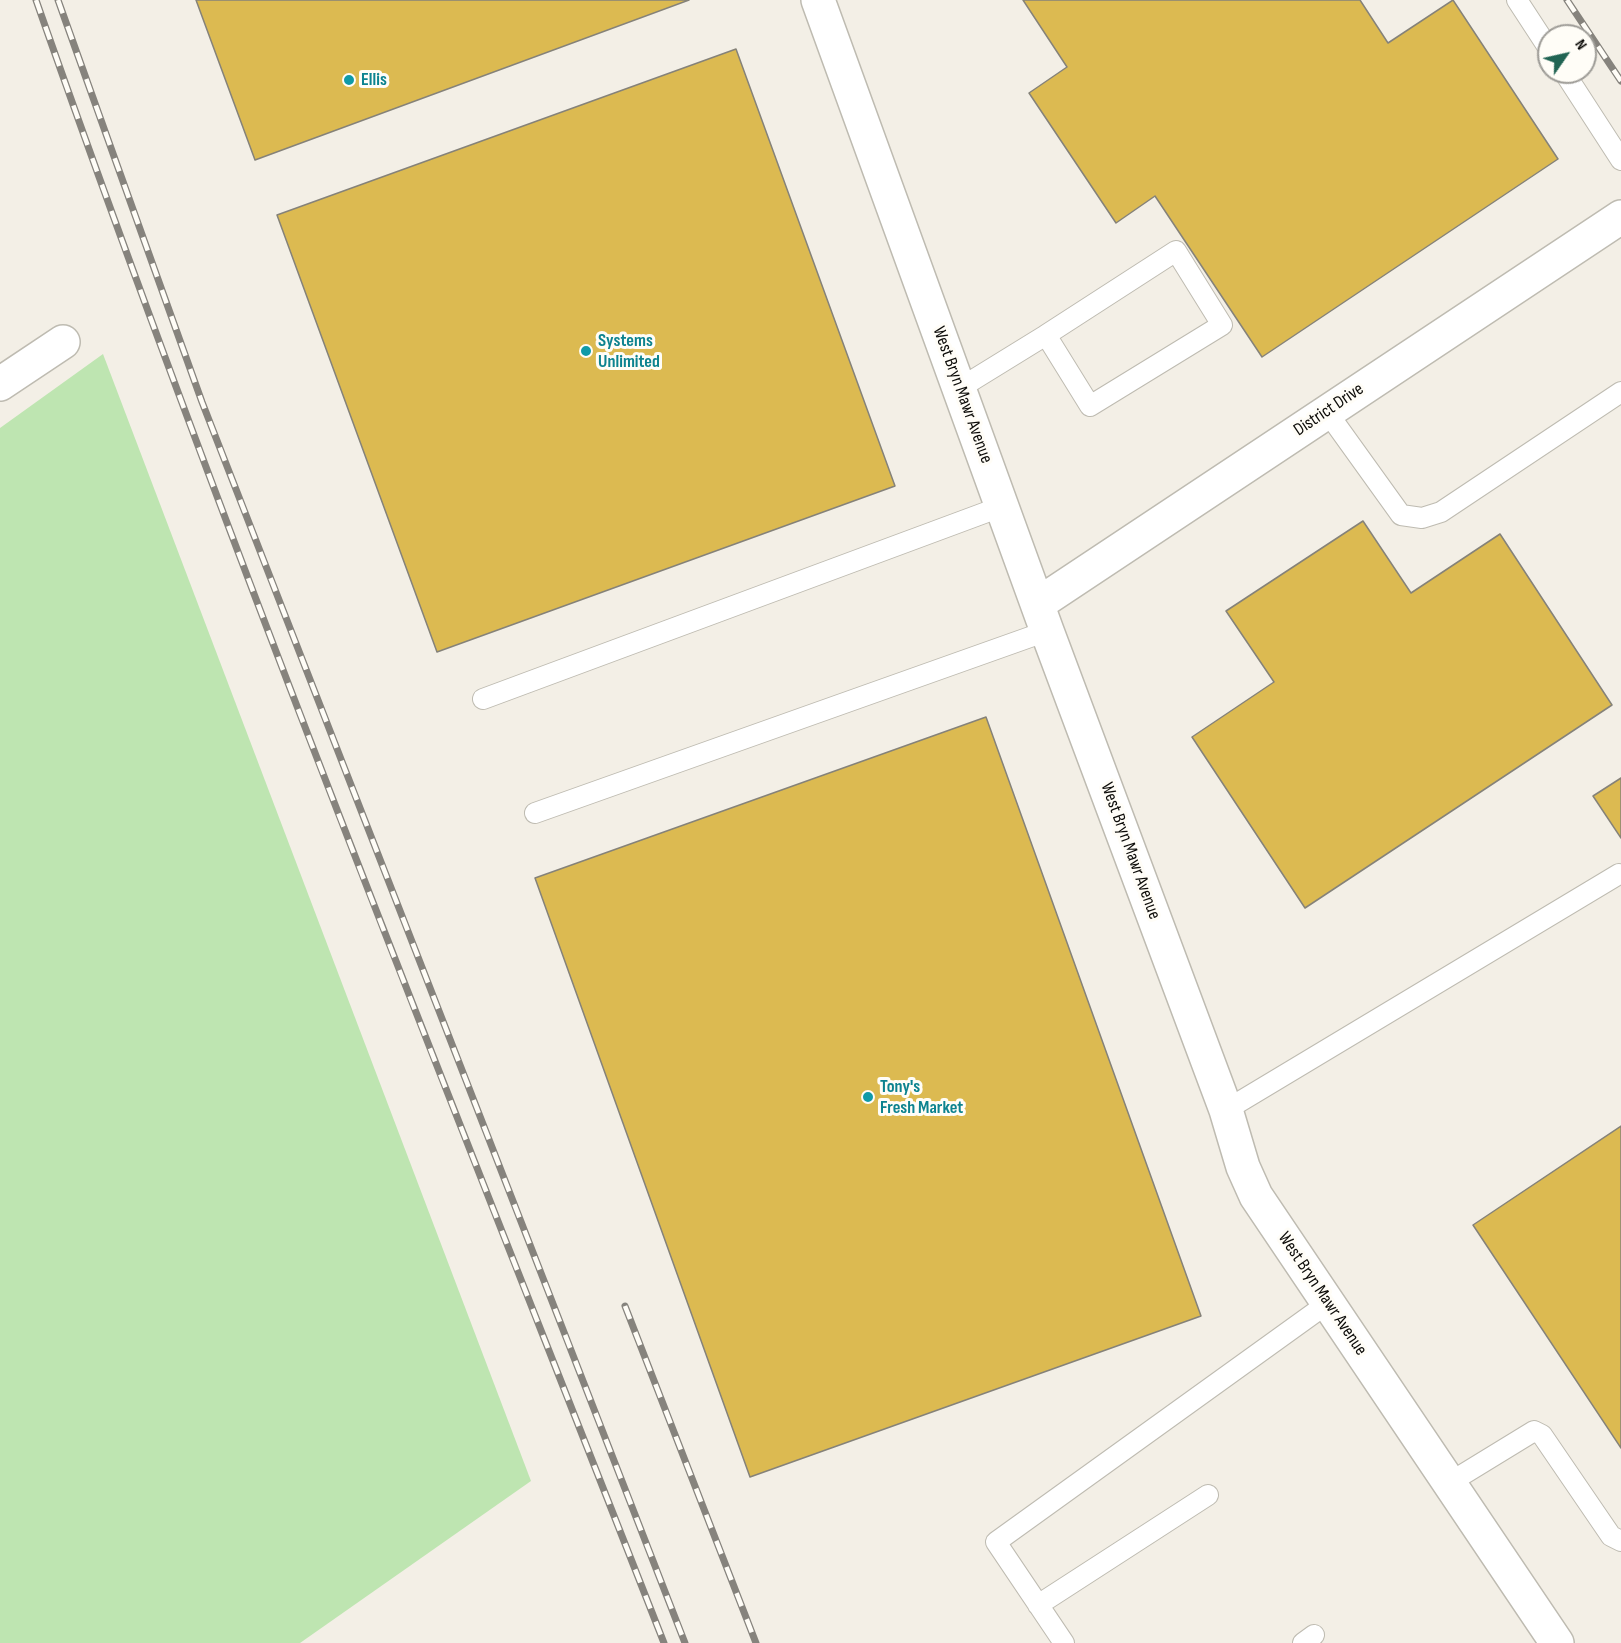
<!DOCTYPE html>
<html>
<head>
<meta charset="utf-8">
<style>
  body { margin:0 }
  #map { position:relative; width:1621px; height:1643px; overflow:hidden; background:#f3efe6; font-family:"Sofia Sans Condensed",sans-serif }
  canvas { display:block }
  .north { position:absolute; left:1537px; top:24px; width:60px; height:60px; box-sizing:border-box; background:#fffdf7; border:2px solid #9e9c97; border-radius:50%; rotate:56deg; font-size:16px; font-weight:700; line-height:24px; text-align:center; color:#0c0b08 }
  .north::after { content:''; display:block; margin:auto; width:21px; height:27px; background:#216453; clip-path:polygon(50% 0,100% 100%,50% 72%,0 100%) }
</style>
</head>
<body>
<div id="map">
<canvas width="1621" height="1643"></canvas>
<div class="north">N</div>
</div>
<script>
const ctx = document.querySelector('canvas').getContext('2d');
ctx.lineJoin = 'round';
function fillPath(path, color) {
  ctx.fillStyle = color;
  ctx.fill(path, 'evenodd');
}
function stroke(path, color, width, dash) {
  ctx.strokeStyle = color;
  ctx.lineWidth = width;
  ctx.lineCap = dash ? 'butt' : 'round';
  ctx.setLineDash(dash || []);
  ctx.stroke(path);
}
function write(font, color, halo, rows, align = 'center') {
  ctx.font = font + ' "Sofia Sans Condensed",sans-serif';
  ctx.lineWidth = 6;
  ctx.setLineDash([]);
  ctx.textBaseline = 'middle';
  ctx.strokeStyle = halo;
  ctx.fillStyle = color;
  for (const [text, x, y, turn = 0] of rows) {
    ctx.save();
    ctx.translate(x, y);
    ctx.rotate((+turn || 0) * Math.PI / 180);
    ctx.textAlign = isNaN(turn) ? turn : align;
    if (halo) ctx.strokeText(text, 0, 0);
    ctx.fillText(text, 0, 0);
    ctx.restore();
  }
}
fillPath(new Path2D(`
  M103 354 531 1481 300 1643H0V428Z`), '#bee5b1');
const building = new Path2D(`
  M196 0H689L255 160Z
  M1023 0H1360L1388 43 1453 0 1558 159 1262 357 1155 196 1116 223 1029 93 1067 67Z
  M736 49 895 486 437 652 277 215Z
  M1363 521 1411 593 1500 534 1612 705 1305 908 1192 737 1274 682 1226 611Z
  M986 717 1201 1316 750 1477 535 878Z
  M1621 778V838L1593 796Z
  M1621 1126V1448L1473 1225Z`);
fillPath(building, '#dcba51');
stroke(building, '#858279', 1.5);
const lane = new Path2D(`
  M1517 0 1549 49
  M1564 72 1621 160
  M960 388 1046 335 1090 406 1222 325 1176 251 1046 335
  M1327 412 1401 515 1422 518 1441 512 1621 392
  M483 699 1003 506
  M535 813 1047 631
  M1226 1110 1619 874
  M1449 1483 1534 1431 1542 1435 1611 1536 1621 1541
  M1038 1605 1208 1495
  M1064 1643 996 1542 1328 1303
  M1303 1643 1314 1635`);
const street = new Path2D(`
  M818 0 1047 631 1226 1110 1243 1167 1256 1196 1557 1643
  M0 384 63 342
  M1038 604 1621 217`);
stroke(lane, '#bebbb1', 22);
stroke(street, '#bebbb1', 36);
stroke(lane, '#fff', 20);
stroke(street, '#fff', 33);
const rail = new Path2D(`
  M36 0C230 553 450 1097 664 1643
  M58 0 202 402 685 1643
  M1567 0 1621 81
  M625 1306 756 1643`);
stroke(rail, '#86837d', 7);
stroke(rail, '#fffdf7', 4.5, [14]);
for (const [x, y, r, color] of [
  [349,80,6,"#0f9aa8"],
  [586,351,6,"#0f9aa8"],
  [868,1097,6,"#0f9aa8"]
]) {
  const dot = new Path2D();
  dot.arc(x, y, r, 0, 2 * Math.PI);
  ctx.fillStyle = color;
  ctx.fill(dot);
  stroke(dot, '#fffdf7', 2);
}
write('bold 18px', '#0d838f', '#fffdf7', [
  ["Ellis",361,80],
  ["Systems",598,341],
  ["Unlimited",598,362],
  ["Tony's",880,1087],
  ["Fresh Market",880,1108]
], 'left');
write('18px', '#0c0b08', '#fffdf7', [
  ["West Bryn Mawr Avenue",962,395,70],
  ["District Drive",1329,410,-34],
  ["West Bryn Mawr Avenue",1130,851,70],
  ["West Bryn Mawr Avenue",1322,1294,56]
]);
</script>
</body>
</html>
